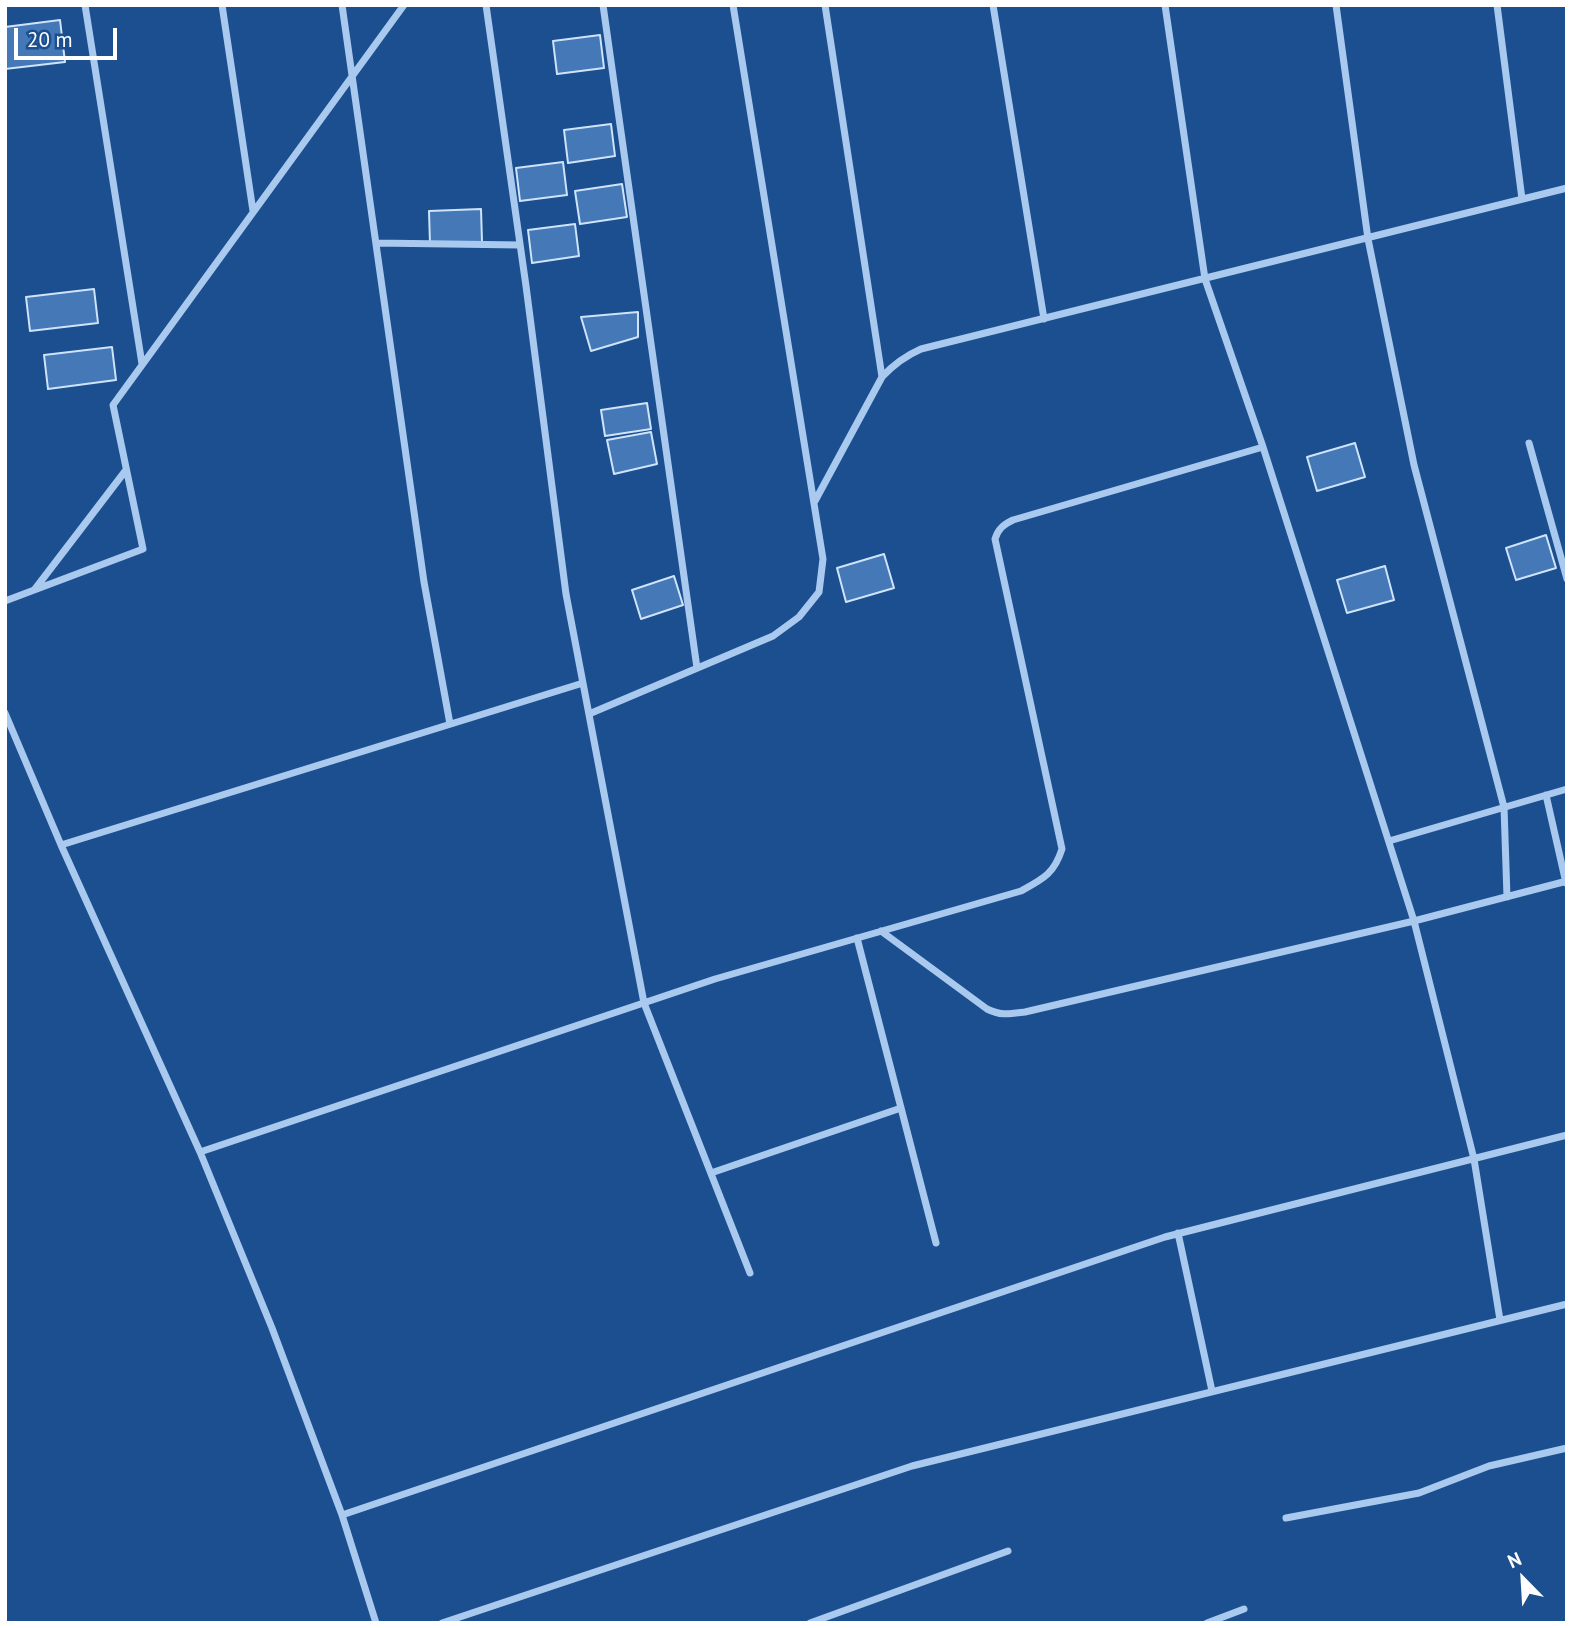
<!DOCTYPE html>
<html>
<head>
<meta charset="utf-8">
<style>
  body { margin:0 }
  #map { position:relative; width:1572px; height:1628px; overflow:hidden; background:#1b4f8f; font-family:"PT Sans",sans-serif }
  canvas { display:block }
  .frame { position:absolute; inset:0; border:7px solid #fff; pointer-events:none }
  .north { position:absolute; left:1488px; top:1544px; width:70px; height:70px; -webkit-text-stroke:5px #1b4f8f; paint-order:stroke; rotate:336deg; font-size:19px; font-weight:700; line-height:28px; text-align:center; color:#fff }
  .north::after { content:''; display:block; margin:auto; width:24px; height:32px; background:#fff; clip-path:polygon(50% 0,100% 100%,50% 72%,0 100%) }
  .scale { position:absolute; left:14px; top:28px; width:103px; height:32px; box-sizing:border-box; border:4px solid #fff; border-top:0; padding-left:9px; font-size:21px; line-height:24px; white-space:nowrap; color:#fff; -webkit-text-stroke:5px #1b4f8f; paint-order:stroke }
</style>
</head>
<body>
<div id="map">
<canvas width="1572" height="1628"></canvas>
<div class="frame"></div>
<div class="north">N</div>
<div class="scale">20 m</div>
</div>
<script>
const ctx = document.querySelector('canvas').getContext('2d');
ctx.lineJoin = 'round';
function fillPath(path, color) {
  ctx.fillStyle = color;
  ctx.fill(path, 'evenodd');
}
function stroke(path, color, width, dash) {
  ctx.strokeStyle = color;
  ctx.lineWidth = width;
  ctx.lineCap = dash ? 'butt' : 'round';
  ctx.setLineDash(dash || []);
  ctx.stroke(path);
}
const building = new Path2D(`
  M60 20 65 62 5 69V27Z
  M600 35 604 68 557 74 553 41Z
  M611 124 615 156 568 163 564 130Z
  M563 162 567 195 520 201 516 168Z
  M622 184 627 217 580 224 575 191Z
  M481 209 482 242 430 244 429 211Z
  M575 224 579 256 532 263 528 230Z
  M94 289 98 323 30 331 26 297Z
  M638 312V337L591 351 581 317Z
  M112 347 116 380 48 389 44 355Z
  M647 403 651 429 605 436 601 410Z
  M651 432 657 464 614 474 607 440Z
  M1355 443 1365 477 1317 491 1307 457Z
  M1546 535 1556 568 1516 580 1506 548Z
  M884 554 894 588 846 602 837 568Z
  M1385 566 1394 600 1347 613 1337 580Z
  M674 576 683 605 641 619 632 590Z`);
fillPath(building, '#4478b7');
stroke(building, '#cfe3fa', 2);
stroke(new Path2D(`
  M85 5 142 364
  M222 5 253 211
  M342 5 424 582 450 724
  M486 5 526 286 566 594 644 1003 750 1273
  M603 5 697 668
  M825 5 882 377
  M993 5 1044 319
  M1165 5 1205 279 1263 447 1414 921 1474 1159 1500 1320
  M1336 5 1368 239 1414 465 1504 807 1507 897
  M1497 5 1522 199
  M376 243 520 245
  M1529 443 1567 579
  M815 501 882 377C894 364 905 356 921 349L1567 188
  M35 589 126 470
  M5 601 143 549 113 405 404 5
  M5 713 61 845 200 1152 272 1328 342 1515 376 1623
  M589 714 773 636 799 617 819 592 823 559 733 5
  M1546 795 1566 883
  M1389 841 1567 789
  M61 845 583 683
  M881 931 987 1009C1001 1016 1009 1014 1025 1012L1414 921 1567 881
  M857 938 936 1243
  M200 1152 715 979 1021 891C1043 879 1054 874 1062 849L995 539C998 529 1003 525 1013 520L1263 447
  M711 1173 901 1108
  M1178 1233 1212 1391
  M342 1515 1165 1237 1567 1135
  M1286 1518 1419 1493 1489 1466 1567 1448
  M442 1623 912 1466 1567 1304
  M810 1623 1008 1551
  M1207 1623 1244 1609`), '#a9c9ee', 7);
</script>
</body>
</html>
